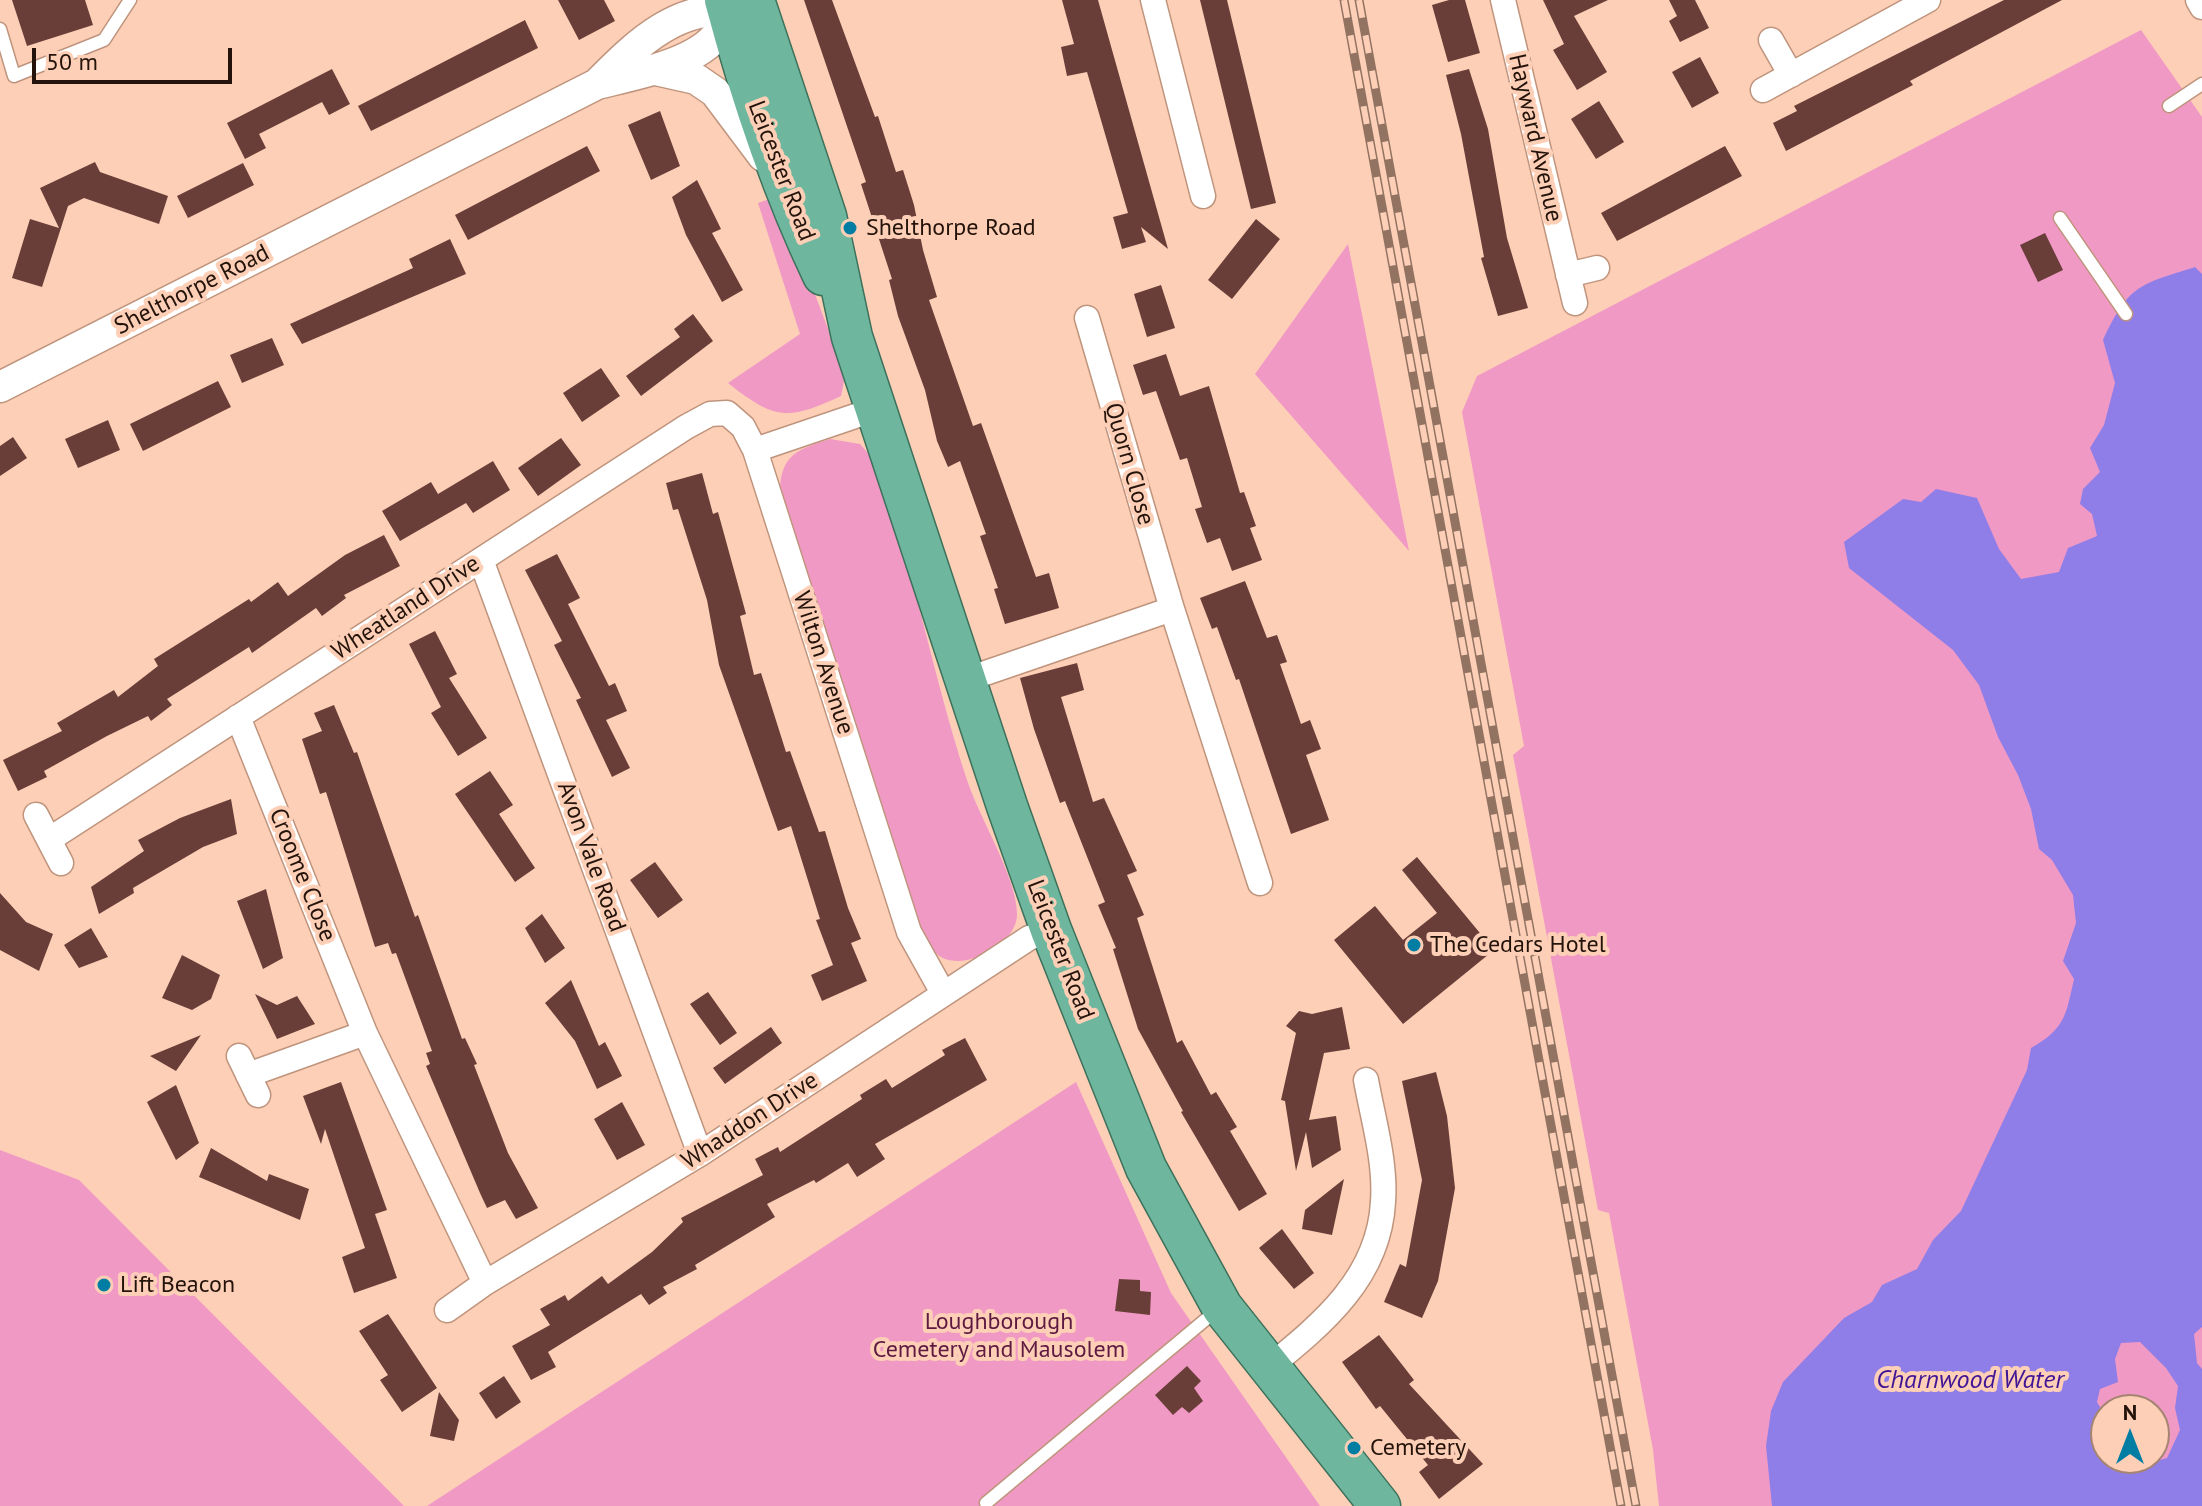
<!DOCTYPE html>
<html>
<head>
<meta charset="utf-8">
<style>
  body { margin:0 }
  #map { position:relative; width:2202px; height:1506px; overflow:hidden; background:#fdcfb7; font-family:"PT Sans",sans-serif }
  canvas { display:block }
  .north { position:absolute; left:2090px; top:1394px; width:80px; height:80px; box-sizing:border-box; background:#fdcfb7; border:2px solid #a68472; border-radius:50%; rotate:0deg; font-size:22px; font-weight:700; line-height:32px; text-align:center; color:#23130a }
  .north::after { content:''; display:block; margin:auto; width:28px; height:36px; background:#007da3; clip-path:polygon(50% 0,100% 100%,50% 72%,0 100%) }
  .scale { position:absolute; left:32px; top:48px; width:200px; height:36px; box-sizing:border-box; border:4px solid #23130a; border-top:0; padding-left:10px; font-size:24px; line-height:28px; white-space:nowrap; color:#23130a; -webkit-text-stroke:6px #fdcfb7; paint-order:stroke }
</style>
</head>
<body>
<div id="map">
<canvas width="2202" height="1506"></canvas>
<div class="north">N</div>
<div class="scale">50 m</div>
</div>
<script>
const ctx = document.querySelector('canvas').getContext('2d');
ctx.lineJoin = 'round';
function fillPath(path, color) {
  ctx.fillStyle = color;
  ctx.fill(path, 'evenodd');
}
function stroke(path, color, width, dash) {
  ctx.strokeStyle = color;
  ctx.lineWidth = width;
  ctx.lineCap = dash ? 'butt' : 'round';
  ctx.setLineDash(dash || []);
  ctx.stroke(path);
}
function write(font, color, halo, rows, align = 'center') {
  ctx.font = font + ' "PT Sans",sans-serif';
  ctx.lineWidth = 8;
  ctx.setLineDash([]);
  ctx.textBaseline = 'middle';
  ctx.strokeStyle = halo;
  ctx.fillStyle = color;
  for (const [text, x, y, turn = 0] of rows) {
    ctx.save();
    ctx.translate(x, y);
    ctx.rotate((+turn || 0) * Math.PI / 180);
    ctx.textAlign = isNaN(turn) ? turn : align;
    if (halo) ctx.strokeText(text, 0, 0);
    ctx.fillText(text, 0, 0);
    ctx.restore();
  }
}
fillPath(new Path2D(`
  M2141 30 2202 117V1506H1659L1653 1450 1609 1213 1598 1210 1513 755 1524 746 1462 412 1477 376ZM2106 1410H2154V1458H2106Z
  M778 196 842 366 844 381 841 396C787 421 775 420 728 383L800 334 758 203Z
  M1348 244 1409 551 1255 374Z
  M830 439 860 444 874 460C913 563 932 673 966 777 978 816 1017 877 1017 914 1018 944 962 974 938 955 928 948 924 934 919 924L780 490C781 454 799 449 830 439Z
  M1076 1082 1171 1293 1320 1506H427Z
  M0 1150 79 1180 404 1506H0Z`), '#f199c5');
fillPath(new Path2D(`
  M2195 267 2202 274V1327L2194 1334 2197 1363 2202 1369V1506H1772L1766 1446 1771 1411 1783 1382 1844 1318 1872 1302 1882 1285 1917 1269 1933 1240 1961 1211 2027 1070 2031 1048C2065 1029 2066 1015 2074 979L2063 961 2076 923 2073 895 2052 860 2039 849 2031 809 2018 775 1998 737 1979 685 1953 650 1849 568 1844 542 1903 499 1921 502 1936 489 1977 498 1999 549 2021 579 2059 572 2068 548 2097 536 2092 514 2080 504 2083 489 2100 472 2090 448 2104 425 2115 383 2103 340C2129 285 2138 285 2195 267ZM2140 1342 2166 1368 2178 1386 2175 1408 2180 1430 2167 1458 2153 1462 2150 1458H2106V1417L2097 1402 2100 1389 2118 1382 2115 1359 2121 1343Z`), '#8f7ee8');
fillPath(new Path2D(`
  M12 0H85L93 25 27 46Z
  M558 0H604L615 21 579 40Z
  M804 0H832L875 117 878 116 896 172 903 170 914 205 923 250 937 297 929 300 973 426 981 423 1036 577 1049 573 1059 608 1005 624 994 589 998 588 980 536 986 534 960 461 948 467 937 441 925 390 898 316 889 280 892 279 861 184 866 182Z
  M1062 0H1098L1168 249 1141 227 1146 242 1122 249 1113 217 1128 213 1087 72 1067 76 1061 47 1074 44Z
  M1200 0H1227L1276 203 1251 209Z
  M1449 0H1465L1480 53 1448 62 1432 5Z
  M1543 0H1608L1574 16 1607 72 1577 90 1553 50 1564 44Z
  M1669 0H1695L1709 28 1680 42 1669 21 1677 16Z
  M2004 0H2062L1910 81 1913 85 1786 151 1773 123 1797 111 1794 106Z
  M525 20 538 48 371 131 358 106Z
  M1700 57 1719 93 1692 108 1672 72Z
  M332 69 350 104 329 115 322 102 259 134 266 148 245 159 227 123Z
  M1469 69 1488 129 1507 238 1528 308 1498 316 1481 258 1484 257 1461 134 1446 75Z
  M1599 101 1624 142 1596 159 1571 119Z
  M660 111 680 166 651 180 628 125Z
  M587 146 600 171 468 240 455 215Z
  M1725 146 1742 176 1617 241 1601 213Z
  M95 162 100 172 168 196 159 224 84 198 68 206 42 287 12 278 30 219 59 228 40 188Z
  M243 163 254 185 188 218 177 196Z
  M697 180 721 229 712 233 743 290 722 302 686 235 672 197Z
  M1256 219 1280 239 1232 299 1208 280Z
  M2045 233 2063 270 2038 282 2020 245Z
  M450 239 466 274 302 344 290 324 413 268 409 259Z
  M1161 285 1175 328 1147 337 1134 294Z
  M693 314 713 341 641 396 626 376 680 337 674 329Z
  M272 338 284 365 242 383 230 355Z
  M1166 354 1180 396 1209 386 1240 493 1244 492 1256 526 1250 528 1262 560 1232 571 1220 538 1207 543 1195 509 1202 507 1187 458 1180 460 1156 391 1143 395 1133 365Z
  M601 368 620 396 582 422 563 393Z
  M218 381 231 407 143 451 130 424Z
  M108 420 120 450 78 468 65 439Z
  M13 437 27 458 0 476V446Z
  M561 438 581 465 538 496 518 468Z
  M493 461 510 490 473 513 466 503 400 541 382 511 431 482 438 494Z
  M702 473 713 514 718 512 740 592 746 614 740 616 754 675 761 673 786 752 790 751 819 832 825 831 848 908 861 939 851 943 867 981 822 1001 811 975 833 965 816 920 820 919 791 826 778 831 719 665 707 600 678 509 673 510 666 483Z
  M384 535 400 566 344 595 346 598 322 616 316 608 252 653 249 647 167 699 172 705 151 721 148 716 107 736 44 771 47 777 18 791 3 760 62 731 57 723 114 690 118 697 158 666 154 659 249 599 251 602 278 582 288 596 345 555Z
  M557 554 580 598 568 604 609 686 615 683 627 711 606 720 630 768 612 777 576 700 581 698 554 645 562 641 525 570Z
  M1245 581 1267 638 1277 635 1287 662 1280 664 1301 724 1310 720 1321 749 1306 755 1329 820 1291 834 1239 679 1236 680 1217 627 1212 629 1200 598Z
  M435 631 457 674 449 678 487 738 458 756 431 713 441 707 409 644Z
  M1077 663 1084 690 1061 697 1093 802 1104 798 1137 871 1127 875 1144 915 1137 918 1177 1043 1182 1040 1211 1095 1216 1092 1237 1127 1230 1131 1267 1194 1239 1211 1181 1112 1183 1111 1138 1029 1113 949 1116 948 1098 905 1105 902 1065 801 1060 803 1034 729 1020 678Z
  M334 705 354 753 357 752 415 917 418 915 462 1039 465 1038 477 1064 474 1065 508 1153 538 1208 516 1219 505 1200 487 1208 480 1193 426 1066 430 1064 426 1053 432 1051 396 953 392 954 388 943 375 947 326 792 320 794 302 739 322 731 314 713Z
  M490 771 513 805 499 814 535 868 515 882 455 794Z
  M231 799 237 834 203 847 133 888 134 893 99 914 91 887 144 851 138 840 180 818Z
  M1417 857 1494 950 1403 1024 1334 940 1375 906 1403 940 1437 913 1402 870Z
  M655 862 683 900 658 918 630 880Z
  M266 889 283 958 263 969 237 901Z
  M0 893 26 922 53 934 39 971 0 950Z
  M542 914 565 948 545 963 525 928Z
  M91 928 108 957 79 968 64 945Z
  M182 955 220 975 211 999 192 1010 162 998Z
  M571 980 599 1046 605 1042 622 1076 597 1089 575 1041 545 1003Z
  M708 992 737 1033 720 1045 690 1004Z
  M255 994 277 1005 297 996 315 1024 277 1039Z
  M1342 1007 1350 1049 1324 1053 1309 1120 1336 1116 1341 1150 1312 1168 1306 1132 1296 1171 1285 1101 1281 1100 1296 1033 1286 1026 1299 1011 1312 1014Z
  M771 1027 782 1043 725 1084 713 1068Z
  M201 1035 176 1071 150 1056Z
  M965 1038 987 1080 875 1144 885 1159 857 1177 848 1163 816 1183 814 1180 767 1204 775 1217 695 1265 697 1269 663 1287 667 1293 649 1305 641 1294 548 1352 556 1367 531 1380 512 1346 550 1325 540 1309 565 1295 568 1301 602 1276 608 1284 652 1252 683 1222 681 1218 763 1175 755 1159 778 1147 780 1152 862 1099 860 1095 886 1079 892 1088 945 1055 942 1050Z
  M1436 1072 1447 1116 1455 1188 1438 1281 1422 1318 1384 1302 1400 1264 1406 1267 1422 1180 1402 1081Z
  M341 1082 387 1210 375 1214 397 1278 354 1293 342 1257 365 1248 325 1129 321 1144 303 1096Z
  M176 1085 199 1143 176 1160 147 1102Z
  M622 1102 645 1145 617 1160 594 1119Z
  M211 1148 267 1181 269 1174 309 1189 300 1220 199 1177Z
  M1344 1179 1332 1235 1302 1229 1305 1210Z
  M1282 1229 1314 1273 1294 1289 1259 1248Z
  M1119 1279 1140 1280V1291L1151 1292 1150 1315 1115 1311Z
  M388 1314 437 1388 402 1412 380 1380 388 1375 359 1331Z
  M1379 1335 1414 1380 1409 1384 1483 1464 1439 1499 1419 1472 1428 1465 1380 1406 1376 1409 1342 1362Z
  M1187 1366 1201 1381 1194 1388 1203 1401 1189 1413 1182 1407 1173 1415 1155 1395Z
  M504 1376 521 1402 496 1419 479 1393Z
  M439 1392 459 1420 454 1441 430 1436Z`), '#693e38');
const service = new Path2D(`
  M0 29 14 76 104 40 130 0
  M2169 106 2202 84
  M2060 218 2126 314
  M986 1503 1217 1310`);
const minor = new Path2D(`
  M1153 0 1203 196
  M1503 0 1575 303
  M2198 0 2202 7
  M1771 40 1791 75
  M1763 90 1928 0
  M1568 275 1597 268
  M1087 318 1172 609 1260 883
  M755 450 876 409
  M481 560 700 1154
  M965 680 1172 609
  M238 717 365 1033 485 1283
  M36 815 61 863
  M50 839 686 427 710 414 727 413 743 427 755 450 909 932 943 993
  M239 1056 258 1095
  M248 1075 365 1033
  M447 1310 485 1283 700 1154 1029 938 1051 930
  M1268 1368C1322 1324 1379 1278 1383 1202 1386 1162 1373 1119 1366 1080`);
const tertiary = new Path2D(`
  M656 70 696 79 715 92 763 156
  M597 84C638 42 682 0 745 12
  M0 387 597 84C633 75 698 64 719 32 724 24 727 11 729 2`);
const trunk = new Path2D(`
  M725 0C750 94 781 187 823 275
  M754 0 826 216 852 337 1007 806 1051 930 1146 1168 1222 1307 1380 1506`);
stroke(service, '#bf947d', 15);
stroke(minor, '#bf947d', 27);
stroke(tertiary, '#bf947d', 33);
stroke(trunk, '#3d715b', 43);
stroke(service, '#fff', 12);
stroke(minor, '#fff', 24);
stroke(tertiary, '#fff', 30);
stroke(trunk, '#6fb69e', 40);
const rail = new Path2D(`
  M1344 0 1621 1506
  M1359 0 1636 1506`);
stroke(rail, '#927362', 9);
stroke(rail, '#fdcfb7', 6, [18]);
for (const [x, y, r, color] of [
  [850,228,8,"#007da3"],
  [1414,945,8,"#007da3"],
  [104,1285,8,"#007da3"],
  [1354,1448,8,"#007da3"]
]) {
  const dot = new Path2D();
  dot.arc(x, y, r, 0, 2 * Math.PI);
  ctx.fillStyle = color;
  ctx.fill(dot);
  stroke(dot, '#fdcfb7', 3);
}
write('24px', '#23130a', '#fdcfb7', [
  ["Hayward Avenue",1535,138,77],
  ["Leicester Road",781,171,69],
  ["Shelthorpe Road",192,290,-27],
  ["Quorn Close",1129,464,74],
  ["Wheatland Drive",406,608,-33],
  ["Wilton Avenue",823,663,72],
  ["Avon Vale Road",591,857,70],
  ["Croome Close",302,875,68],
  ["Leicester Road",1060,950,69],
  ["Whaddon Drive",750,1121,-33]
]);
write('24px', '#23130a', '#fdcfb7', [
  ["Shelthorpe Road",866,228],
  ["The Cedars Hotel",1430,945],
  ["Lift Beacon",120,1285],
  ["Cemetery",1370,1448]
], 'left');
write('24px', '#5e1941', '#fdcfb7', [
  ["Loughborough",999,1322],
  ["Cemetery and Mausolem",999,1350]
]);
write('italic 26px', '#411695', '#fdcfb7', [
  ["Charnwood Water",1970,1381]
]);
</script>
</body>
</html>
